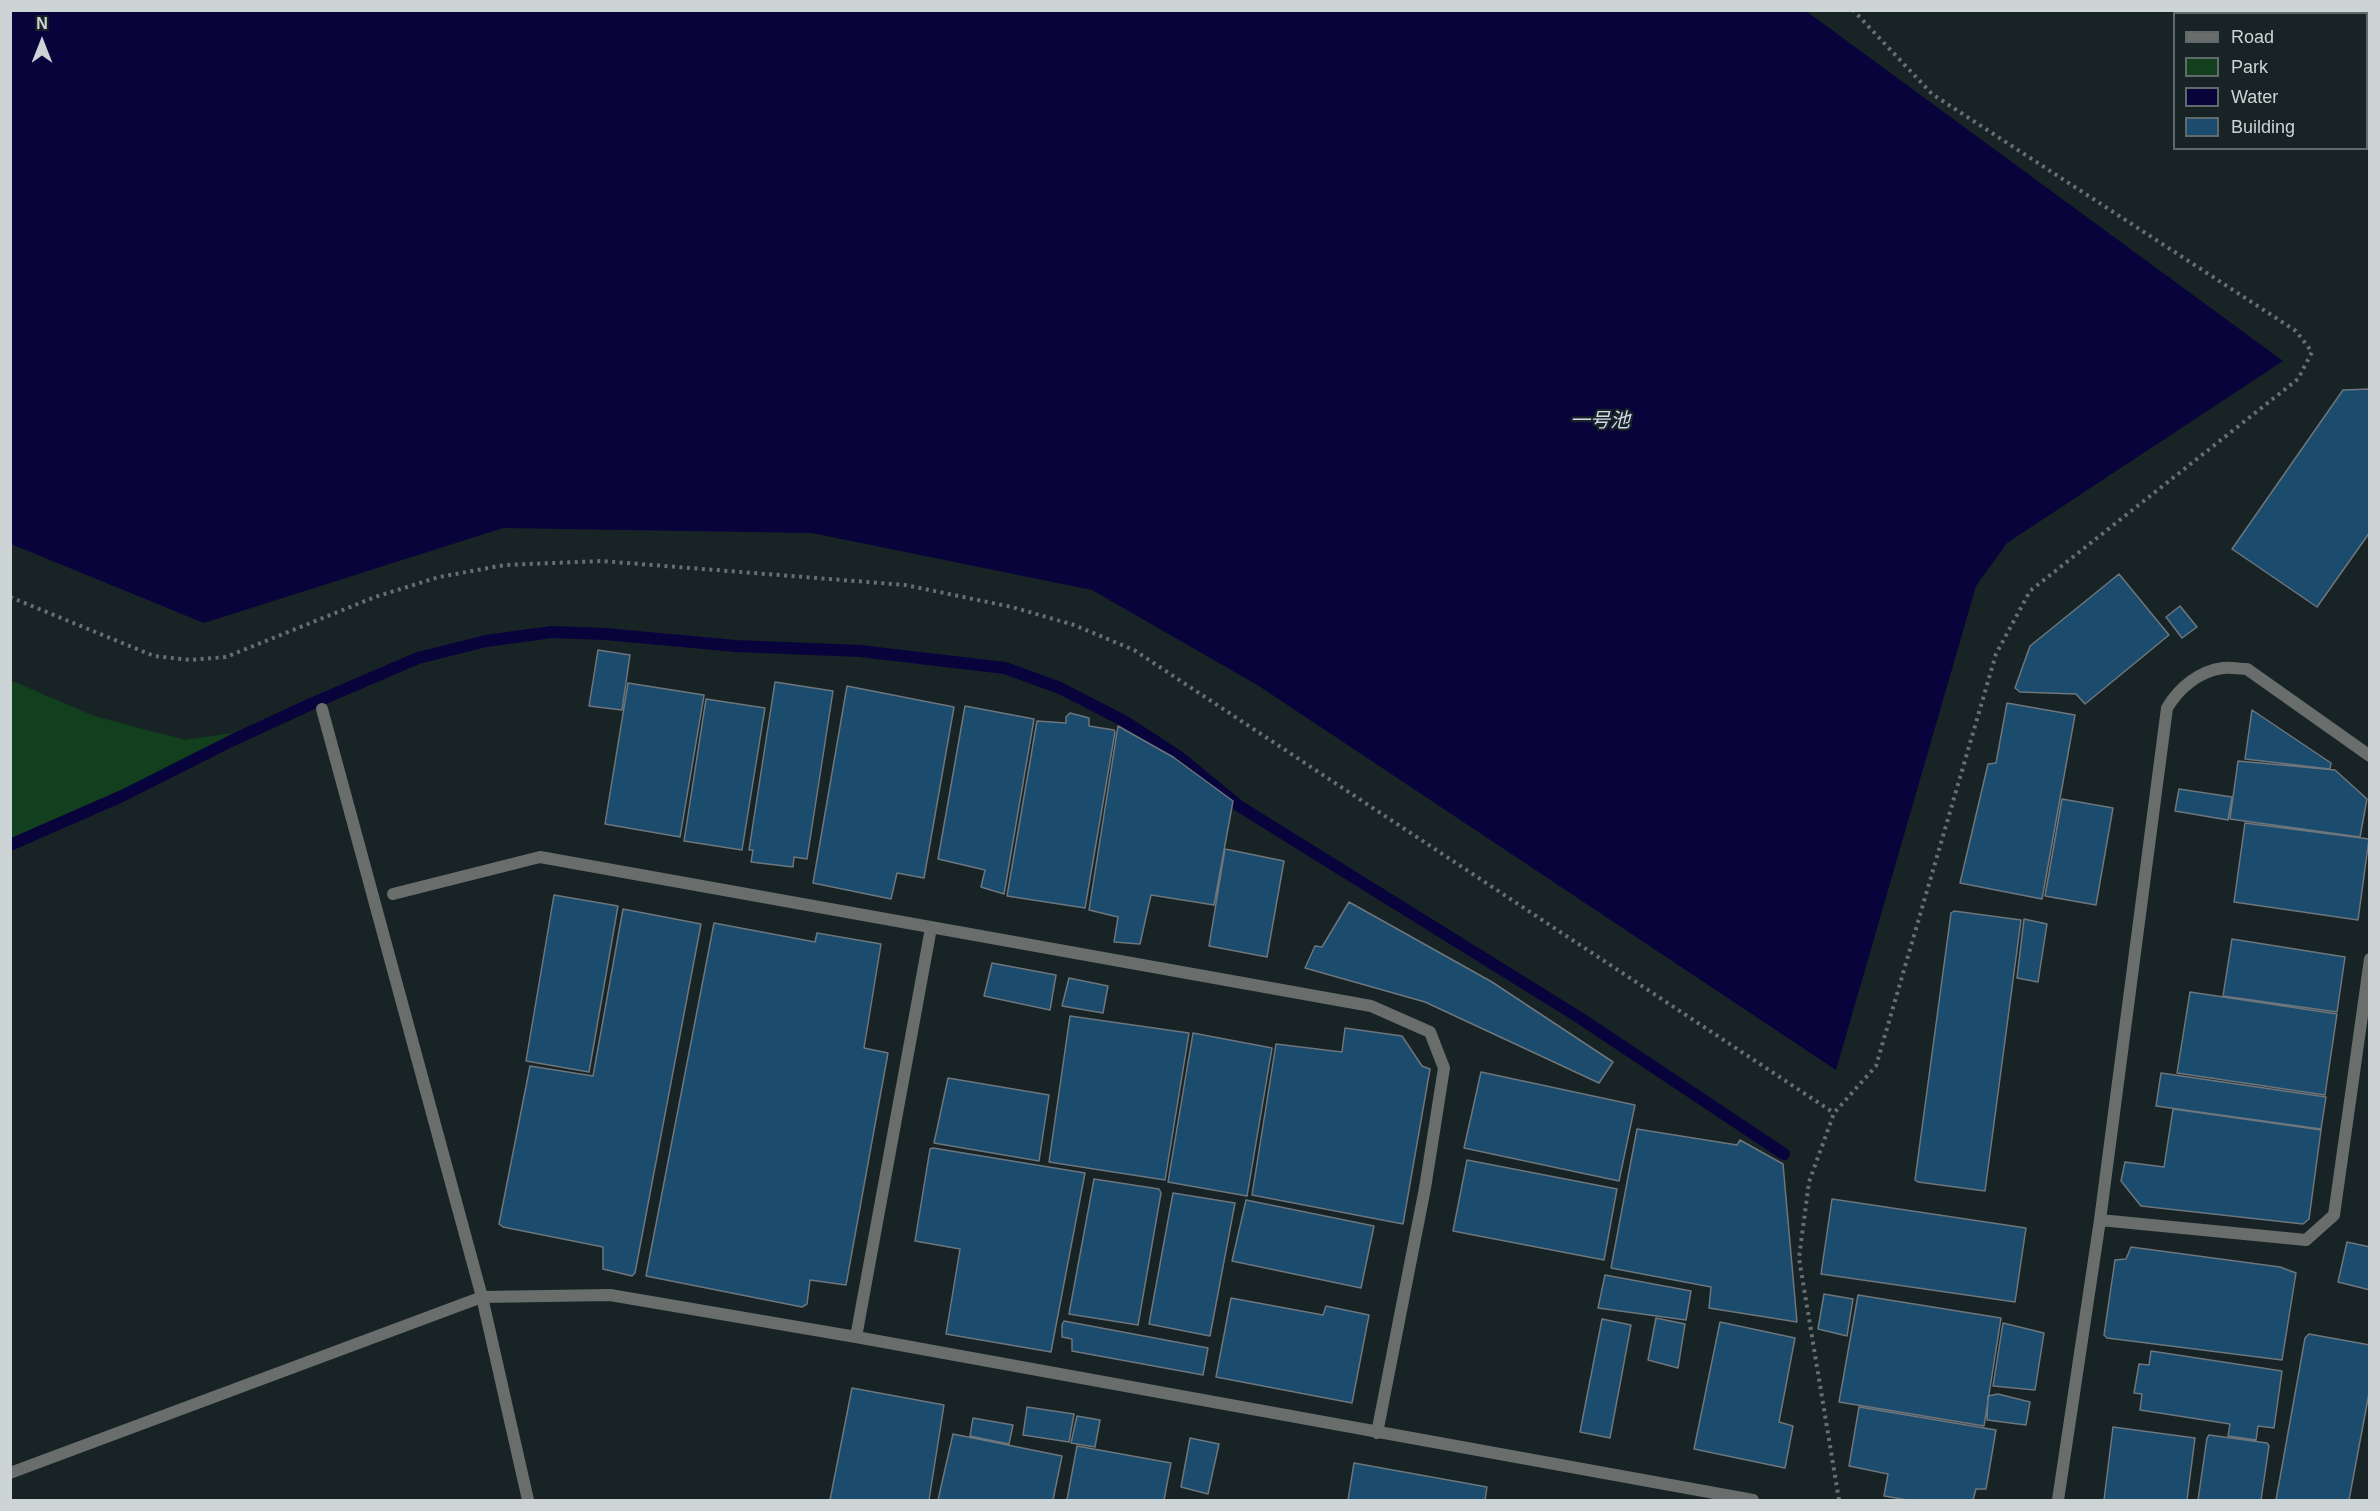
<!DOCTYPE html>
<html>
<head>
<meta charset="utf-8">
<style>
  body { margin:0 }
  #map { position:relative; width:2380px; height:1511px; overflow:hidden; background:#182325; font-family:Arial,sans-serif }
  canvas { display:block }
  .frame { position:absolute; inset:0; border:12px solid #cdd4d5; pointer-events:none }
  .legend { position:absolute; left:2173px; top:12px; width:195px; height:138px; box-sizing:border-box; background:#182325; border:2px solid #606a6b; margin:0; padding:8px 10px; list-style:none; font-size:18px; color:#cdd4d5 }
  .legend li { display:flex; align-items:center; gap:12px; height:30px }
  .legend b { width:30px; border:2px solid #606a6b }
  .north { position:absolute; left:12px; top:12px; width:60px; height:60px; -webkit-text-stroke:4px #182325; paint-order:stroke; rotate:0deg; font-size:16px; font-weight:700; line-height:24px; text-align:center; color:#cdd4d5 }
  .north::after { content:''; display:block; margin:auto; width:21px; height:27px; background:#cdd4d5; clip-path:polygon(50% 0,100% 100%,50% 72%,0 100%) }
</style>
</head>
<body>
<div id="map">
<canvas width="2380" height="1511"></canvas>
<div class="frame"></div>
<ul class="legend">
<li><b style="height:8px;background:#696e6d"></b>Road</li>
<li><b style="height:16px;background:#12401e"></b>Park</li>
<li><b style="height:16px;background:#09033c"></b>Water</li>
<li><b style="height:16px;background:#1b4b6d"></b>Building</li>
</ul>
<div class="north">N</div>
</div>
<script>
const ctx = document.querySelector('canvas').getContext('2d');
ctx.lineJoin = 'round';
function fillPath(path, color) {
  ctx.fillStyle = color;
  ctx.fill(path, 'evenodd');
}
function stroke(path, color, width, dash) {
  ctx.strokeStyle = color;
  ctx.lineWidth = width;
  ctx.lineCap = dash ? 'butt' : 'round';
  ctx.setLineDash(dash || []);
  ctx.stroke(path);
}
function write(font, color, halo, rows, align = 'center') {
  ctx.font = font + ' Arial,"Noto Sans JP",sans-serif';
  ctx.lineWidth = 4.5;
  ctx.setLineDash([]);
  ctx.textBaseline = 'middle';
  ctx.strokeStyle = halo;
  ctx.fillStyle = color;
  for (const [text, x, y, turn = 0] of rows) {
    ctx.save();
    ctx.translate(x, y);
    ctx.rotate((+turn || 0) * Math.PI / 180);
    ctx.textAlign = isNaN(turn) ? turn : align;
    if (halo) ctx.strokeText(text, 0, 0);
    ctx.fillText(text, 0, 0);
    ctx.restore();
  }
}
fillPath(new Path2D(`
  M2307 11H2369L2370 76 2367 80 2366 14 2309 13Z
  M10 680 94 716 185 740 240 732 144 781 11 841Z`), '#12401e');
fillPath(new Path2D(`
  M10 11H1806L2283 361 2007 543 1976 586 1836 1070 1259 686 1092 590 812 533 503 528 204 623 11 544Z`), '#09033c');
stroke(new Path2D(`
  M10 845 122 796 231 741 311 704 418 658 486 641 552 632 605 634 736 646 860 651 1005 668 1060 688 1124 721 1178 756 1239 806 1580 1018 1784 1154`), '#09033c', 12);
const building = new Path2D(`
  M2370 389V532L2317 607 2232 549 2343 390Z
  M2119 574 2169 635 2085 704 2076 694 2020 692 2015 688 2030 646Z
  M2180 606 2197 627 2182 638 2166 617Z
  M598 650 630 655 622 710 589 706Z
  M775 682 833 691 807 859 794 857 793 867 751 862 753 850H749Z
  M628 683 704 695 680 837 605 824Z
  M847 686 954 707 924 878 897 873 891 899 813 883Z
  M706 699 765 708 742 850 684 841Z
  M2007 703 2075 715 2042 899 1960 883 1988 764 1996 763Z
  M965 706 1034 719 1004 894 981 887 985 870 938 859Z
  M2252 710 2331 763 2330 769 2245 759Z
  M1070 713 1089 718V726L1114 730 1115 732 1085 908 1007 896 1037 721 1066 723V717Z
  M1118 726 1173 757 1233 801 1214 905 1151 895 1140 944 1114 942 1118 917 1089 910Z
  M2238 761 2335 770 2367 799 2360 837 2230 819Z
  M2179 789 2232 797 2228 820 2175 811Z
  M2062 799 2113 808 2096 905 2045 896Z
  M2245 823 2369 839 2358 920 2234 902Z
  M1225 849 1284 861 1267 957 1209 946Z
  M554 895 618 906 589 1072 526 1061Z
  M1349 902 1492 982 1613 1062 1599 1083 1425 1002 1305 968 1315 946 1322 947Z
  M623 909 701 924 635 1273 632 1276 603 1269V1247L503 1227 499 1224 530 1066 593 1076Z
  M1954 911 2021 920 1985 1191 1918 1182 1915 1180 1951 913Z
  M2024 919 2047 924 2038 982 2017 978Z
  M714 923 815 942 817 933 881 944 864 1048 888 1053 846 1285 810 1280 807 1304 802 1307 646 1276Z
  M2232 939 2345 957 2337 1012 2223 996Z
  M992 963 1056 975 1050 1010 984 996Z
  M1069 978 1108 986 1103 1013 1062 1006Z
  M2190 992 2337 1014 2325 1095 2177 1073Z
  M1070 1016 1189 1033 1165 1180 1049 1162Z
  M1345 1028 1402 1036 1422 1066 1430 1069 1403 1224 1252 1195 1276 1044 1342 1052Z
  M1193 1033 1272 1048 1247 1196 1168 1182Z
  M1481 1072 1635 1105 1619 1181 1464 1148Z
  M2161 1073 2326 1097 2321 1129 2156 1106Z
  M948 1078 1049 1095 1039 1161 934 1143Z
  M2173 1109 2321 1130 2309 1219 2303 1224 2141 1206 2121 1181 2125 1162 2164 1167Z
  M1637 1129 1737 1145 1740 1140 1783 1164 1797 1322 1709 1308 1711 1287 1611 1268Z
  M933 1148 1085 1173 1051 1352 946 1334 960 1249 915 1241 930 1149Z
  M1467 1160 1617 1189 1604 1260 1453 1231Z
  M1094 1179 1159 1189 1161 1193 1138 1325 1069 1314Z
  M1173 1193 1235 1203 1210 1336 1149 1324Z
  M1832 1199 2026 1228 2015 1302 1821 1274Z
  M1246 1200 1374 1226 1361 1288 1232 1261Z
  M2347 1242 2370 1247V1290L2338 1282Z
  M2131 1247 2280 1267 2296 1273 2282 1360 2107 1338 2104 1335 2115 1260 2126 1259Z
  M1605 1275 1691 1291 1686 1320 1598 1308Z
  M1824 1294 1853 1299 1847 1336 1818 1329Z
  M1858 1295 2001 1318 1984 1426 1839 1402Z
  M1231 1298 1323 1315 1326 1306 1369 1315 1352 1403 1216 1377Z
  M1656 1318 1685 1324 1678 1368 1648 1360Z
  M1602 1319 1631 1325 1610 1438 1580 1432Z
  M1064 1321 1208 1348 1203 1375 1072 1351V1339L1062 1337V1325Z
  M1720 1322 1795 1338 1779 1422 1793 1426 1785 1468 1694 1449Z
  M2003 1323 2044 1333 2035 1390 1993 1386Z
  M2309 1334 2370 1345V1388L2349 1500H2276L2305 1338Z
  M2151 1351 2282 1371 2274 1428 2258 1426 2256 1440 2228 1436 2230 1424 2140 1410 2142 1394 2134 1393 2139 1364 2149 1365Z
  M852 1388 944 1405 929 1500H830Z
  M1998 1394 2030 1402 2026 1425 1987 1420 1988 1396Z
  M1027 1407 1074 1414 1069 1442 1023 1435Z
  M1859 1407 1996 1430 1986 1489H1976L1973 1500H1908L1884 1496 1888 1474 1849 1466Z
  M1077 1416 1100 1420 1095 1447 1071 1443Z
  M973 1418 1013 1425 1009 1444 970 1436Z
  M2113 1427 2195 1438 2187 1500H2104Z
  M953 1434 1062 1456 1053 1500H938Z
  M2209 1435 2267 1443 2269 1446 2261 1500H2198L2207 1438Z
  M1190 1438 1219 1444 1208 1494 1181 1487Z
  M1077 1446 1171 1463 1164 1500H1067Z
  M1354 1463 1487 1487 1485 1500H1348Z`);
fillPath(building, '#1b4b6d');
stroke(building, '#6d767d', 1.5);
stroke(new Path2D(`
  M10 597 154 656 190 660 226 657 375 597 439 577 505 565 602 561 905 585 1012 607 1074 625 1134 650 1834 1113
  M1839 1500 1799 1258 1809 1182 1834 1113 1876 1066 1996 654 2030 591 2298 379 2312 352 2296 331 1932 94 1853 10`), '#666f71', 4, [3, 4.5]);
stroke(new Path2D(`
  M322 709 482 1297 528 1500
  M393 894 540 857 1371 1006 1430 1032 1444 1068 1425 1188 1377 1433
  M2100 1220 2306 1240 2334 1215 2370 959
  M856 1337 931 928
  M10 1473 482 1297 610 1295 856 1337 1753 1500
  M2058 1500 2100 1220 2167 708C2179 688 2199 671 2223 668 2231 667 2240 669 2247 669L2370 756`), '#696e6d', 12);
write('italic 20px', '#d1d7ed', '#182325', [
  ["一号池",1600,421]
]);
</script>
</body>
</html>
